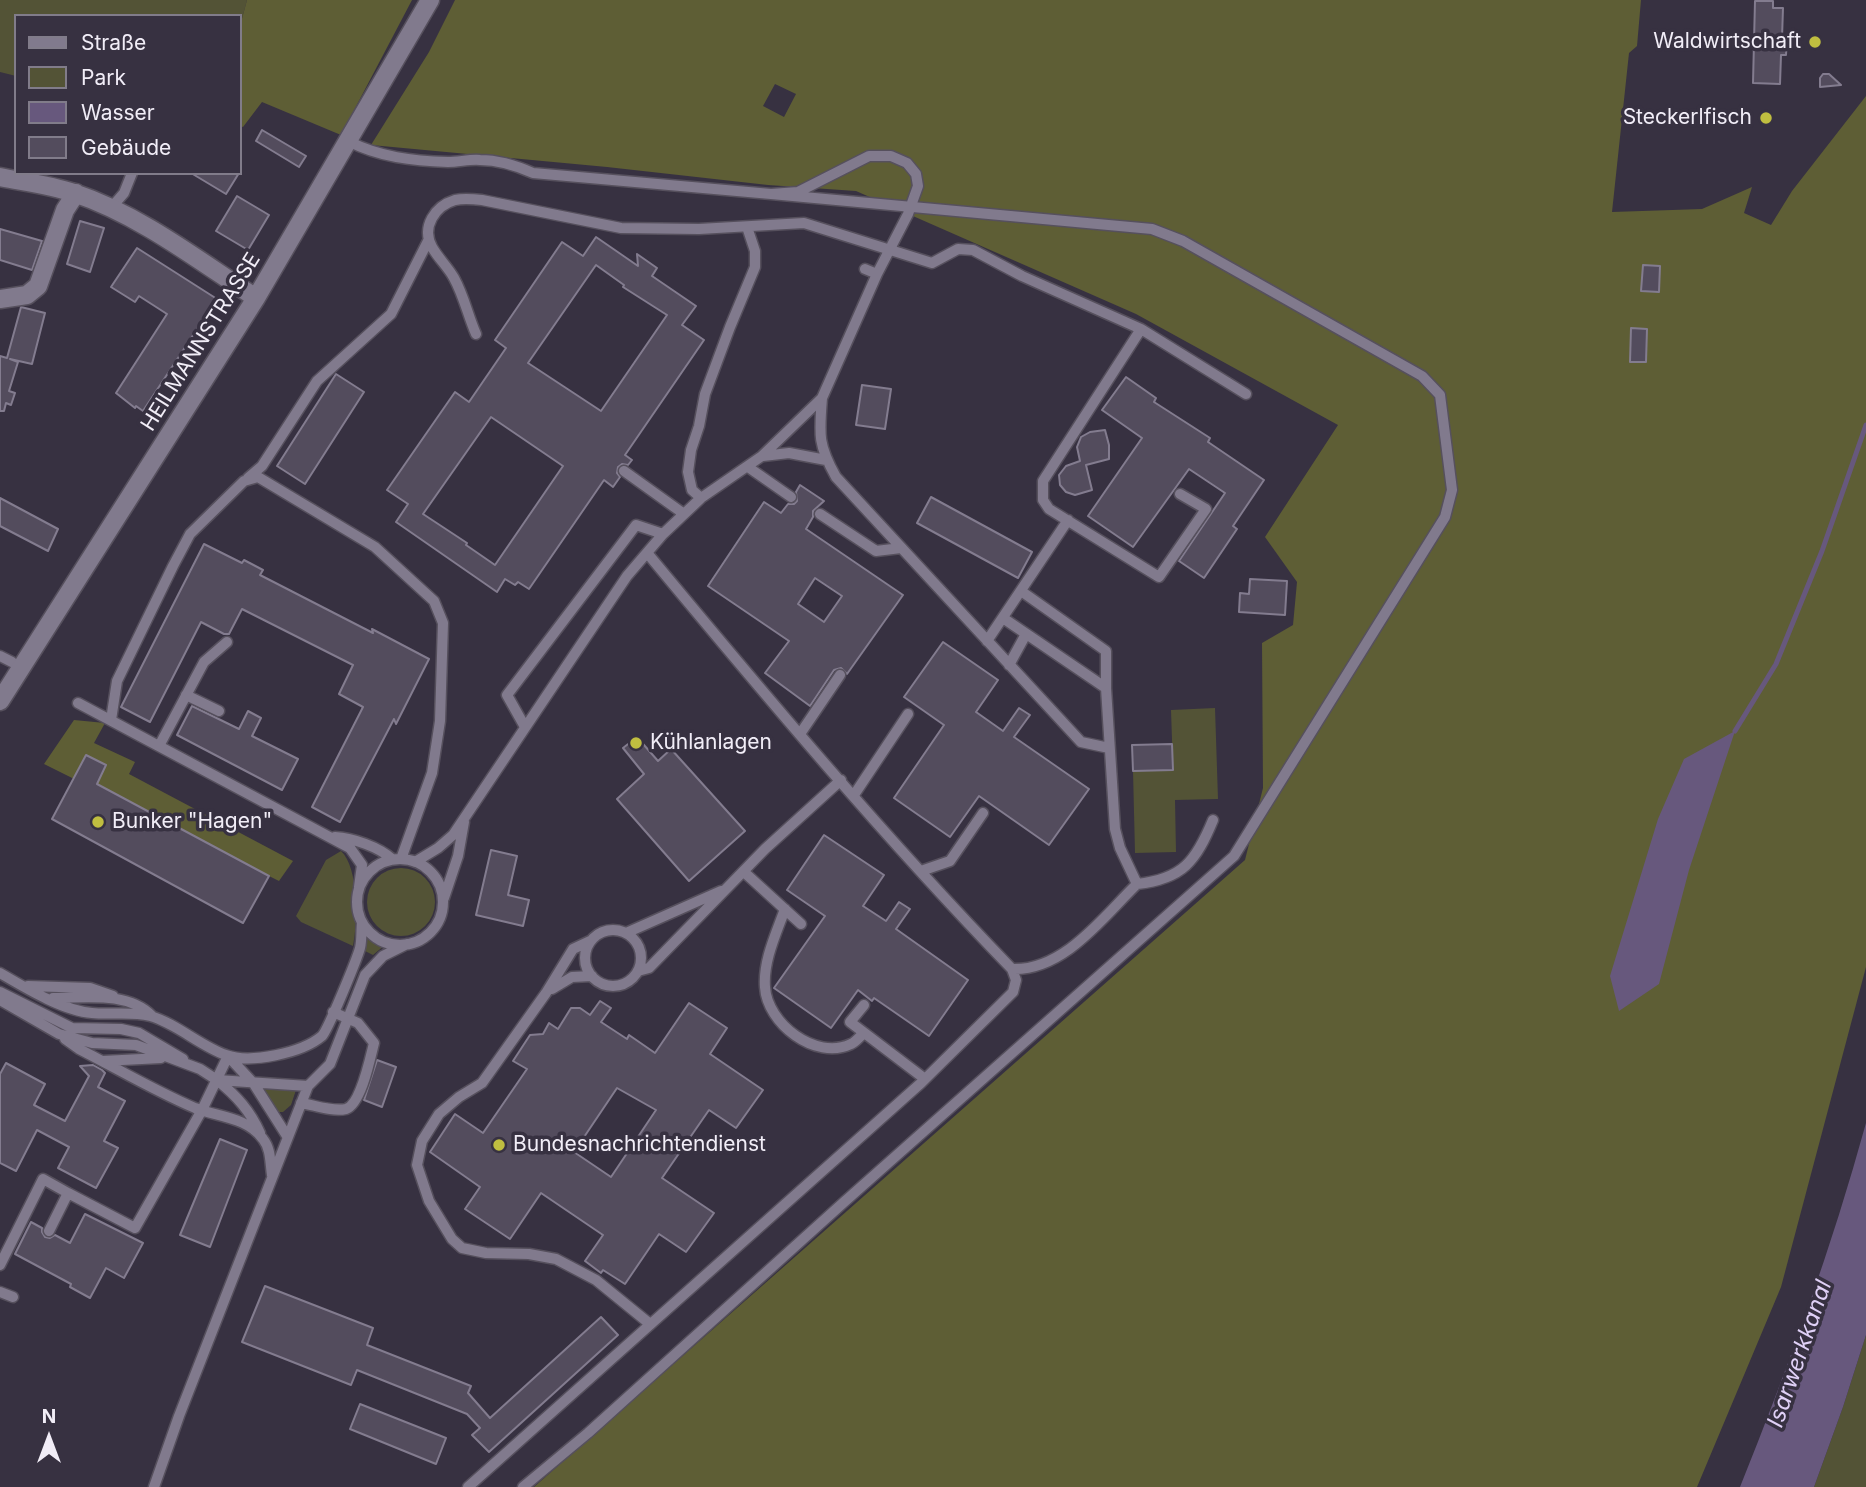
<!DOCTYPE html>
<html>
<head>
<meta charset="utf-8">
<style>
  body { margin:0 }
  #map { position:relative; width:1866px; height:1487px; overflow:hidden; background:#373141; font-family:Inter,sans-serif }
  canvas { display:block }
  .legend { position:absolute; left:14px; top:14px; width:228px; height:161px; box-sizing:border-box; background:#373141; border:2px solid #817c8a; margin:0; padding:9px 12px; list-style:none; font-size:21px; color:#f1edf7 }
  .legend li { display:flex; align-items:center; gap:14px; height:35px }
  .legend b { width:35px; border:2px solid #817c8a }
  .north { position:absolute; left:14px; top:1403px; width:70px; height:70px; -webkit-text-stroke:5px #373141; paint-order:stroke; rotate:0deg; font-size:19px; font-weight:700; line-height:28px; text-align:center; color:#f1edf7 }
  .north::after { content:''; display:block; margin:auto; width:24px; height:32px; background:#f1edf7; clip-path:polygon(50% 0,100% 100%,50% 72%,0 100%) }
</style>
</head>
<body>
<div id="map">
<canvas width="1866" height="1487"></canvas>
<ul class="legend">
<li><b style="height:9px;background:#817a8d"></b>Straße</li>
<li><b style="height:19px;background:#535336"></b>Park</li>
<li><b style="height:19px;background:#67587d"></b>Wasser</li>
<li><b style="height:19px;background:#534c5d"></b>Gebäude</li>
</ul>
<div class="north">N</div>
</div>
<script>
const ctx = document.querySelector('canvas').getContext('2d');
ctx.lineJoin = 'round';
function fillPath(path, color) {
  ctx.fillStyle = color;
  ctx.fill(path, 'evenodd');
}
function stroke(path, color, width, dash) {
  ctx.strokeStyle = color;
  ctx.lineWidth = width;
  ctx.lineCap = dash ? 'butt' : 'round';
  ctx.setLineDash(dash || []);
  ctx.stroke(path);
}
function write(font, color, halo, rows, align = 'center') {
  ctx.font = font + ' Inter,sans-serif';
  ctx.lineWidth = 7;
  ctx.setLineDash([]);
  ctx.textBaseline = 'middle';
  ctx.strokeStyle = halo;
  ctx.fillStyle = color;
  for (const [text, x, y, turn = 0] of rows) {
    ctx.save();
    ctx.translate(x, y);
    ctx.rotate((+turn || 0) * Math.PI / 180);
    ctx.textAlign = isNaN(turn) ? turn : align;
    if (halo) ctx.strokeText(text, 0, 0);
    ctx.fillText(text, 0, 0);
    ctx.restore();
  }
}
fillPath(new Path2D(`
  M0 0H247L240 26V16H16V76L0 72Z
  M1215 708 1218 799 1175 800 1176 852 1135 853 1133 771 1173 770 1171 710Z
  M341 851C359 868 358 923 353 946L301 922 296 916 326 860Z
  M367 902a34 34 0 1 1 68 0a34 34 0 1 1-68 0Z
  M368 935 385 945 373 955 363 950Z
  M267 1087 296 1090 291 1105 283 1112H277L263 1089Z
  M1866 1335V1487H1814L1843 1407Z`), '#535336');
fillPath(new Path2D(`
  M247 0H412L341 135 262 102 243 127 240 126V26Z
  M455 0H1641L1637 46 1629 53 1612 212 1702 209 1752 187 1744 213 1771 225 1792 191 1866 96V967L1781 1287 1697 1487H534L1245 860 1263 788 1262 643 1293 625 1297 582 1265 537 1338 425 1136 314 856 191 768 185 607 167 371 145 429 52ZM775 84 796 94 784 117 763 106Z
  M74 720 105 723 94 743 135 762 129 774 293 861 279 881 44 764Z`), '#5e5e35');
fillPath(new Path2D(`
  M1735 731 1689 870 1659 984 1619 1011 1610 976 1658 819 1684 759Z
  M1866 1123V1335L1843 1407 1814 1487H1740C1788 1368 1832 1247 1866 1123Z`), '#67587d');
stroke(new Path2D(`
  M1735 731 1776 664 1822 551 1866 425`), '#67587d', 5);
const building = new Path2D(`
  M1755 1H1773V8H1783L1782 38H1787L1786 55H1781L1780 84 1753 83Z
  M1823 74H1829L1841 85 1820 87V78Z
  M262 130 306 156 299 167 256 141Z
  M191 173H239L226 194Z
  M237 196 269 215 248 250 216 231Z
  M80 221 104 228 90 272 67 264Z
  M0 229 42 241 32 270 0 260Z
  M596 237 638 266 637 254 657 268 652 276 696 306 682 325 704 340 625 455 632 460 628 465 622 464 618 467 617 473 620 477 613 487 604 480 529 589 518 582 515 585 505 579 497 592 396 522 408 504 387 490 455 392 469 402 506 348 495 340 562 242 583 256ZM596 265 624 285 623 287 667 315 601 411 528 363ZM491 417 563 466 495 565 466 545 467 543 423 514Z
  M137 248 217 299 143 411 136 406 135 408 116 393 167 314 139 296 135 302 111 287Z
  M1643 265 1660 266 1659 292 1641 291Z
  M21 307 45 313 32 364 10 359 18 362 9 391 15 393 11 405 6 403 4 411H0V356L7 358Z
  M1631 328 1647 329 1646 362H1630Z
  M336 374 364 392 305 484 277 466Z
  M1126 377 1156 398 1154 402 1210 438 1208 442 1264 480 1233 526 1237 529 1204 578 1179 561 1225 493 1189 469 1133 547 1088 516 1142 438 1102 410Z
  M862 385 891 389 885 429 856 425Z
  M1105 430 1109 445V459L1086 465 1092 490 1075 495 1066 492 1060 485 1059 475 1066 466 1080 461 1077 447 1081 437 1090 432Z
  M800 485 824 501 813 511V517L806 529 903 595 847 674 841 668 834 670 810 706 765 673 789 641 708 586 764 502 781 513 788 504H794L797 501 796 492ZM815 578 842 596 824 622 798 604Z
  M931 497 1032 552 1018 578 917 523Z
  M0 498 58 529 48 551 0 526Z
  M204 544 242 563 244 560 263 570 260 575 373 633 372 629 429 659 396 724 394 719 340 822 312 807 363 707 339 694 353 665 242 609 229 634H224L201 622 150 722 121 707Z
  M1250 579 1287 581 1285 615 1239 612 1240 593 1249 594Z
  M943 642 998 680 976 712 1003 731 1019 708 1030 715 1014 737 1089 789 1049 845 979 796 950 837 894 798 944 725 904 697Z
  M192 706 239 729 248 711 261 718 252 736 298 759 282 790 177 735Z
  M637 737 658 761 671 749 745 831 689 881 617 799 644 774 623 748Z
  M1172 744 1173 770 1133 771 1132 745Z
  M86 755 106 765 97 784 269 876 243 923 52 819Z
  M824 835 884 875 863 906 886 921 899 902 910 909 896 929 968 980 929 1036 874 998 872 1001 858 990 831 1028 774 988 825 916 787 890Z
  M491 850 517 856 508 895 529 900 523 926 476 915Z
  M600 1001 611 1008 601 1022 627 1039 629 1035 655 1053 689 1003 727 1028 710 1054 763 1090 736 1128 709 1110 662 1178 714 1213 686 1252 659 1234 625 1284 603 1270 601 1273 585 1261 603 1235 541 1193 510 1239 465 1209 480 1187 430 1152 455 1114 483 1133 527 1069 513 1061 530 1035 543 1034 549 1023 558 1029 571 1008H580L590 1015ZM617 1088 656 1110 611 1177 574 1152Z
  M377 1060 396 1067 382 1107 364 1100Z
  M6 1063 45 1084 34 1105 65 1121 89 1076 80 1066 93 1065 102 1070 105 1073 98 1087 125 1101 104 1141 118 1148 96 1188 58 1168 69 1147 37 1130 16 1171 0 1163V1074Z
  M220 1139 247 1150 210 1247 180 1235Z
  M85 1214 143 1243 124 1278 106 1268 90 1298 70 1287 71 1284 15 1254 31 1222 42 1228V1232L45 1237 50 1238 55 1235 70 1243Z
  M265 1286 373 1328 367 1345 471 1386 468 1393 490 1418 601 1317 618 1335 489 1452 472 1435 480 1428 467 1414 357 1370 351 1385 242 1342Z
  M360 1404 446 1438 436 1464 350 1429Z`);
fillPath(building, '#534c5d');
stroke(building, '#837c8f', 2);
const service = new Path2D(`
  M348 141C379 157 413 161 448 162 459 162 470 159 480 160 499 160 515 165 533 173L771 194 798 192 869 156H891L907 163 916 174 918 186 908 214 877 274 822 398 762 456 701 498 663 534 627 576 453 835 438 848 415 862
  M111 208 124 193 132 173
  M865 269 877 274
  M1141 329 1246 394
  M476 334C468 316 464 296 454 278 448 267 438 258 432 247 421 227 435 206 455 200 464 198 473 199 482 200L621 228 699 229 804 223 932 263 958 249 973 250 1022 276 1141 329 1043 481V500L1049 509 1159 577 1206 509 1180 494
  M822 398C819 435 818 445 836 477L1081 742 1109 748
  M763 456 789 453 826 460
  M748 467 791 497
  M624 471 684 514
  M248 478 262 466 317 381 391 314 429 239
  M701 498 692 490 688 472 691 450 699 426 705 394 730 327 755 267V251L747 227
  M820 514 876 551 901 548
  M1003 618 1106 688
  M987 641 1068 520
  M0 656 12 662
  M1009 665 1026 634
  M186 695 219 711
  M78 703 350 848 362 865 359 887
  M111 720 117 681 173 566 190 534 244 481 258 477 375 547 434 601 443 623 440 721 432 773 401 859
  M525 727 507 695 636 525 663 534
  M800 734 840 675
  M159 746 204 662 227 642
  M854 795 908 714
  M335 837C353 838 379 847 392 859
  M357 902a43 43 0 1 1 86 0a43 43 0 1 1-86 0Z
  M921 871 950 861 983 813
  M744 872 801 924
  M1137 884C1183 879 1196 861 1213 820
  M444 898 458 856 464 822
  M785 909C776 934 763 961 765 987 767 1023 815 1061 851 1044 856 1042 860 1036 864 1033
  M585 958a28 28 0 1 1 56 0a28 28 0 1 1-56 0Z
  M626 933 721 891
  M590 941 573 949 546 993 482 1083 459 1097 439 1114 422 1141 417 1165 429 1201 452 1239 462 1248 486 1253 529 1254 556 1259 596 1280 650 1324
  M1012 969C1064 971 1103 917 1137 884L1120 848 1115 829 1106 688V651L1021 591
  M638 971 649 968 765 849 841 780
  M0 973C24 987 63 1011 92 1013 111 1015 131 1011 150 1016 176 1023 200 1046 226 1055 250 1064 302 1053 322 1036 328 1030 357 959 360 948 362 940 361 930 362 922
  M28 986 90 988 113 996
  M552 989 572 977 592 976
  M0 992 72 1028 121 1029 139 1033 183 1059
  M53 998C85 998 128 991 152 1016
  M0 1000 59 1034 92 1043 136 1045 200 1069 217 1080 308 1086 330 1064 365 975 383 956 407 944
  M864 1005 850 1022 925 1079
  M65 1039 79 1049C118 1069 155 1091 195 1108 218 1117 247 1117 263 1139 271 1149 270 1162 272 1175
  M103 1061 161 1058
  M217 1080C237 1096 250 1111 260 1133
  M301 1103C314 1105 332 1112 346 1109 361 1104 370 1059 374 1043L358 1023 333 1012
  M49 1231 68 1193 135 1228 202 1110 228 1056 254 1084 287 1136
  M0 1265 43 1179 68 1193
  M0 1292 13 1297
  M154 1487 179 1416 308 1086
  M468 1487 921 1083 1013 992 1016 980 1012 969C884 837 765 695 648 554
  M523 1487 588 1433 843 1203 1234 856 1445 517 1452 490 1440 395 1422 376 1183 241 1152 229 771 194`);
const minor = new Path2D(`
  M0 177C25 182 50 185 74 193 140 215 198 260 256 298
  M0 299 27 295 38 286 65 210 76 193
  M0 701 256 298 430 0`);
stroke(service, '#56505d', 13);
stroke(minor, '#56505d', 21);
stroke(service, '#817a8d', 10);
stroke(minor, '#817a8d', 18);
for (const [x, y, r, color] of [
  [1815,42,7,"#c0be40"],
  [1766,118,7,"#c0be40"],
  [636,743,7,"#c0be40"],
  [98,822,7,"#c0be40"],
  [499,1145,7,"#c0be40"]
]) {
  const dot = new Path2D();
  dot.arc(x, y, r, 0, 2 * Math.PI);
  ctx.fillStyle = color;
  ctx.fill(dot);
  stroke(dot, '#373141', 2.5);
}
write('21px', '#f1edf7', '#373141', [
  ["Waldwirtschaft",1801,42,"right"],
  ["Steckerlfisch",1752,118,"right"],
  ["Kühlanlagen",650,743],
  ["Bunker \"Hagen\"",112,822],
  ["Bundesnachrichtendienst",513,1145]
], 'left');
write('21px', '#f1edf7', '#373141', [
  ["HEILMANNSTRASSE",201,342,-58]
]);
write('italic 23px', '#dfd0f6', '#373141', [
  ["Isarwerkkanal",1800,1354,-71]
]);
</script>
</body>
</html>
